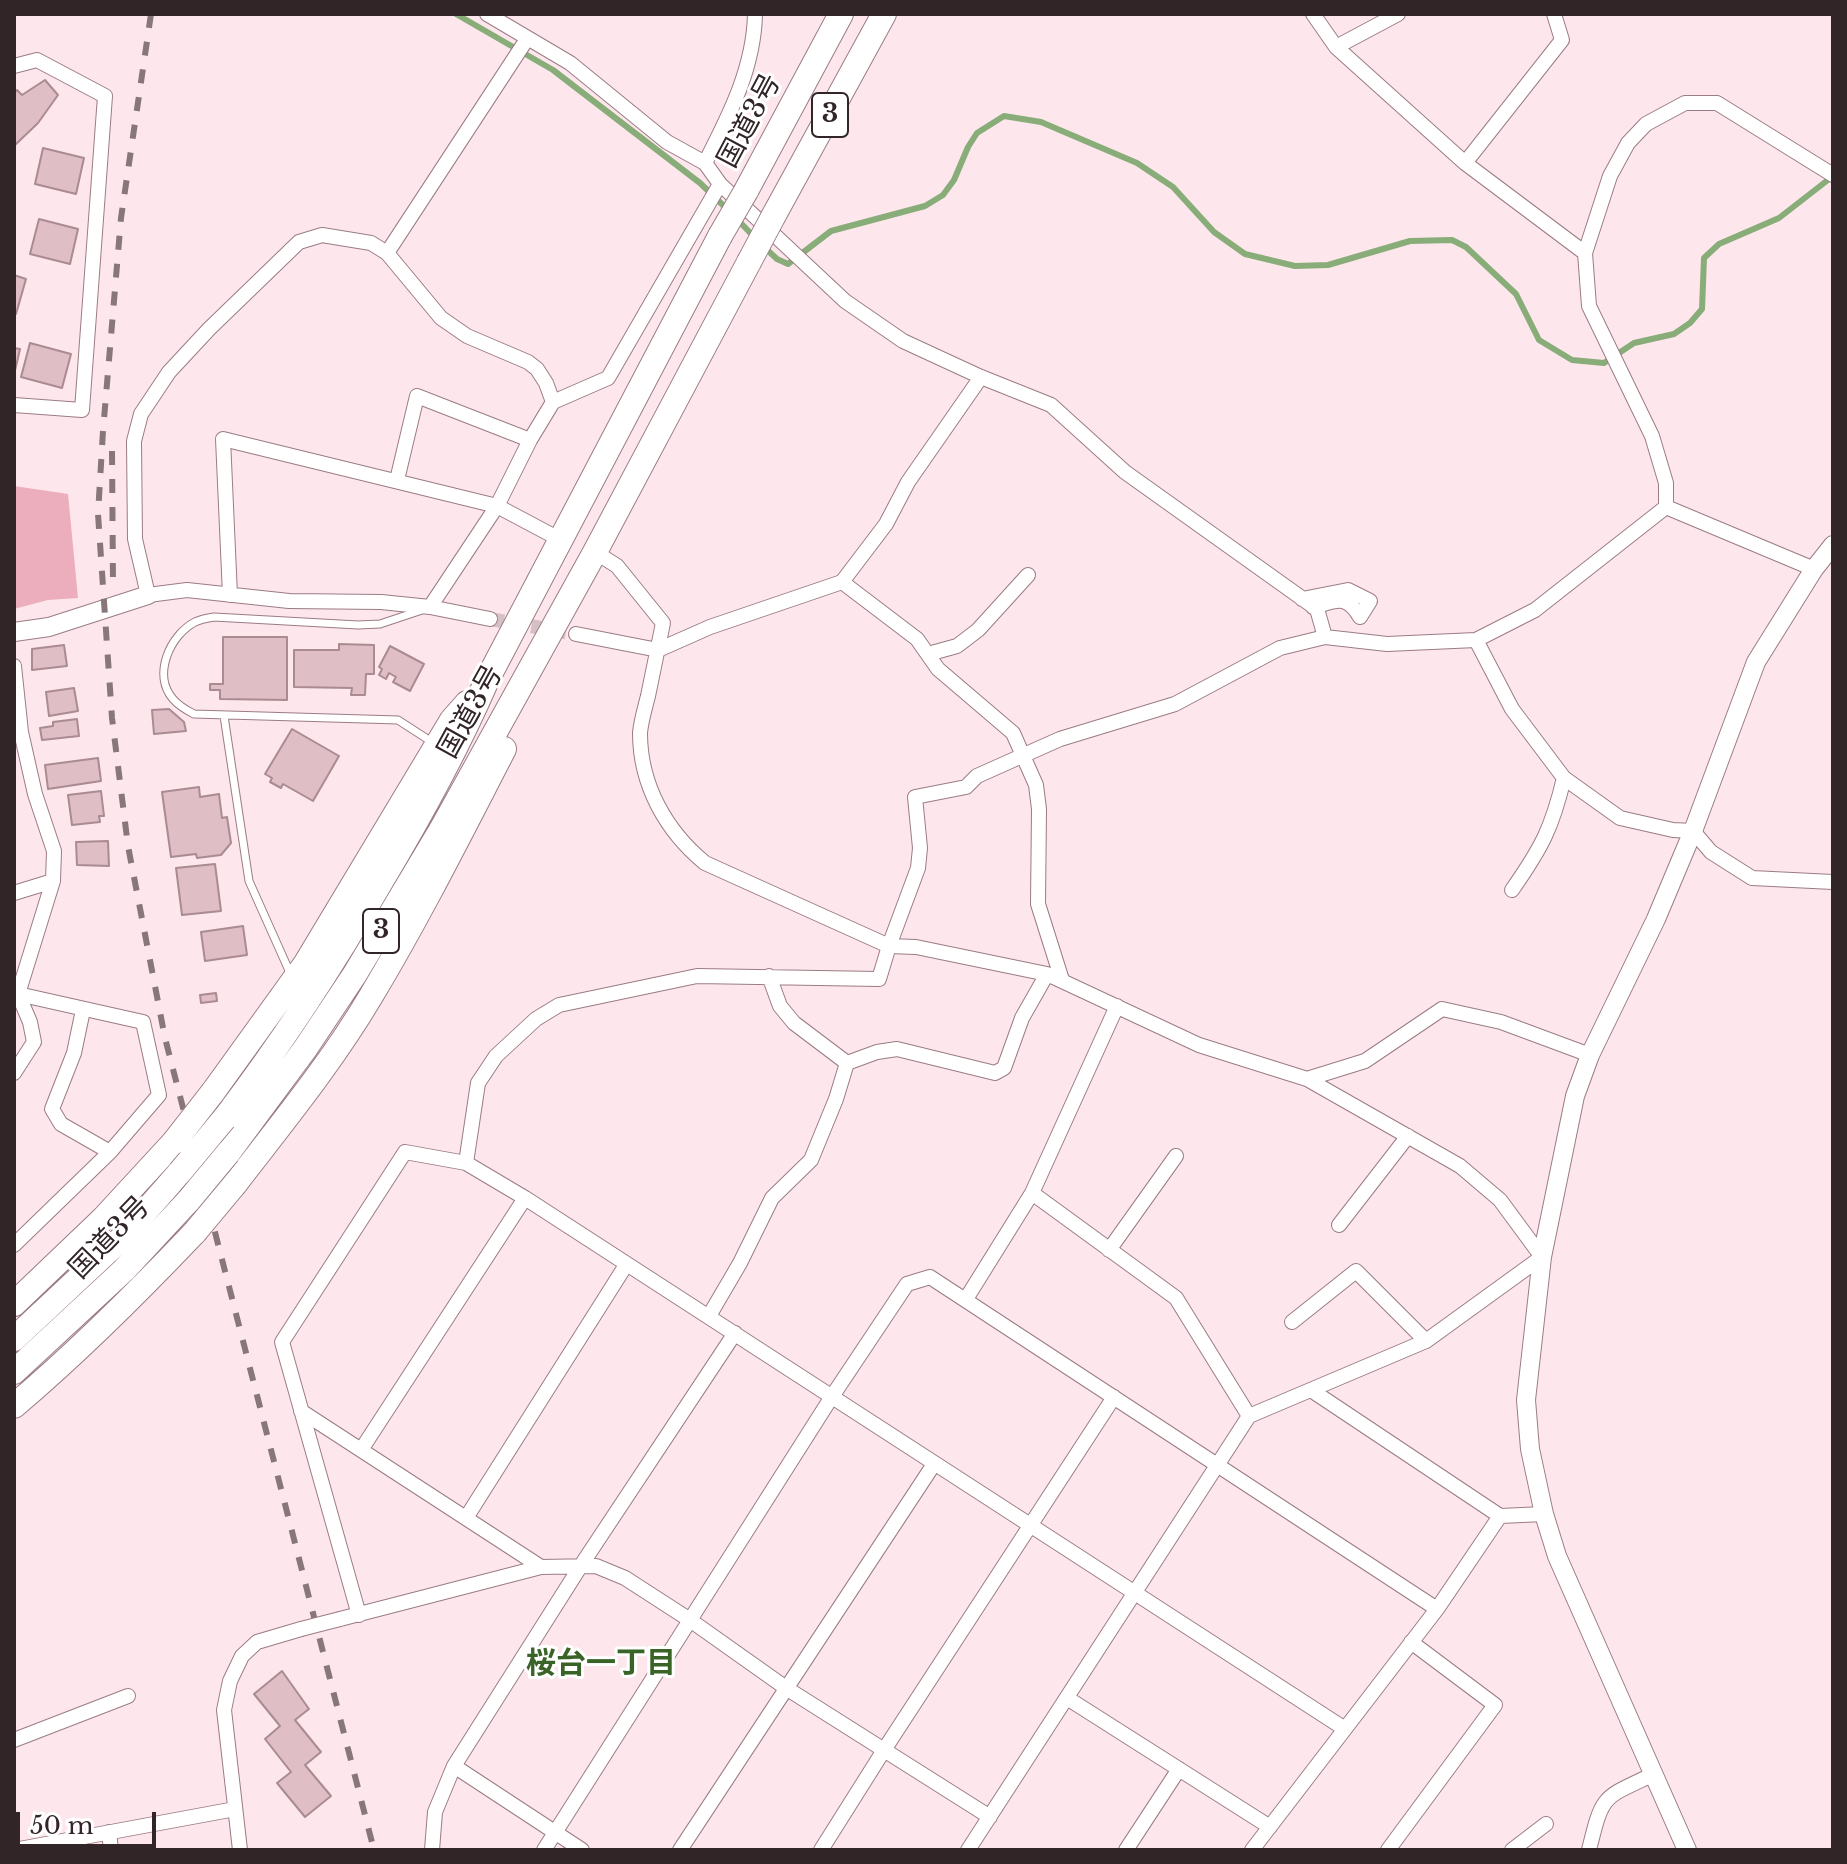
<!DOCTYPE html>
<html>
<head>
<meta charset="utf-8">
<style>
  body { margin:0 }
  #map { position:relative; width:1847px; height:1864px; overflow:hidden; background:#fde7ec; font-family:"Libre Baskerville",serif }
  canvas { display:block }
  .frame { position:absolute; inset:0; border:16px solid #322528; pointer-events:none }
  .scale { position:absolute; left:16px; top:1812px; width:140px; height:36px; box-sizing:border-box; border:4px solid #322528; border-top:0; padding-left:10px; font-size:24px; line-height:28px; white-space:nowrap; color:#322528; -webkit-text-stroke:6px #fff; paint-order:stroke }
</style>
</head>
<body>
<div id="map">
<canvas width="1847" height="1864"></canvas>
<div class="frame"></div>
<div class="scale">50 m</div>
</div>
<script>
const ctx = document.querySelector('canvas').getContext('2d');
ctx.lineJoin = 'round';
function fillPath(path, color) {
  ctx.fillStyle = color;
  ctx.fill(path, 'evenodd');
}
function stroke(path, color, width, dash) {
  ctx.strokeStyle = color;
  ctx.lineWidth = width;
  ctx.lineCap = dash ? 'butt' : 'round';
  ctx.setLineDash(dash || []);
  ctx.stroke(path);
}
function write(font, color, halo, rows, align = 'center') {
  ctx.font = font + ' "Libre Baskerville","Noto Sans JP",serif';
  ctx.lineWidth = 6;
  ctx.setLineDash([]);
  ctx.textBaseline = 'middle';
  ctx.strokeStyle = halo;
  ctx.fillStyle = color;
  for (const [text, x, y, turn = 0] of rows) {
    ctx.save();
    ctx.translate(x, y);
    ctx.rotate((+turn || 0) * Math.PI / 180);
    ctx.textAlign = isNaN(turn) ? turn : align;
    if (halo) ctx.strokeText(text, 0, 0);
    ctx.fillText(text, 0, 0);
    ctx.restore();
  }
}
fillPath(new Path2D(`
  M14 486 68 494 78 598 48 600 14 609Z`), '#ecaebc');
stroke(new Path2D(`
  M456 14 553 70 700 183 728 210
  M736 218 756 239
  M764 247 777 259 788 264 831 231 925 206 943 195 954 180 968 147 977 133 1004 116 1041 122 1137 163 1173 187 1214 232 1245 254 1295 266 1328 265 1410 241 1452 240 1466 247 1516 294 1539 340 1572 360 1604 363 1634 343 1674 334 1690 323 1702 309 1704 258 1719 244 1779 218 1833 176`), '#88ad79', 6);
const building = new Path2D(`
  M45 80 58 95 38 123 14 146V93L17 90 22 95Z
  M43 148 84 158 76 194 35 184Z
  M39 219 78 229 70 264 30 254Z
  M14 275 26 279 16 314 14 313Z
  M30 343 71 354 62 388 21 377Z
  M14 348 20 349 14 375Z
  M223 637H287V700L220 699V690H210V684H223Z
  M339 644 374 645V674H366L365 695H351L352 688 294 687V650H339Z
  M64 645 67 666 32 670V649Z
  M390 646 424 664 410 691 393 682 396 677 389 673 386 679 379 675 382 669 379 667Z
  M74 688 78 711 49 716 46 692Z
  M169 709 184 722 186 731 154 734 152 710Z
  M77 719 79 736 42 740 40 728 53 726V722Z
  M292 729 339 756 313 801 283 784 281 788 270 782 272 778 265 774Z
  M98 758 101 781 48 789 45 765Z
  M199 787 200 797 219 794 222 818 227 817 231 843 221 855 197 858 196 854 171 857 162 792Z
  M101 791 104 816H99L100 822 72 825 68 795Z
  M108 841 109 866 77 865 76 842Z
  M215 864 221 911 182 915 176 868Z
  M243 926 247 955 205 961 201 932Z
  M216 993 217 1001 201 1003 200 995Z
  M282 1671 309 1709 295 1720 321 1752 305 1765 331 1796 305 1817 277 1783 291 1772 265 1739 280 1726 254 1694Z`);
fillPath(building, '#dfbec5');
stroke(building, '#aa8b92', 2);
stroke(new Path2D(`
  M490 619 576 634`), '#d4c0c5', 14, [14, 7]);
const service = new Path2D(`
  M422 610 380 624 358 625 214 617C208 618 201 619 195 622 170 635 152 675 173 699 179 706 186 710 194 714L398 720 432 742
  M224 716 249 881 291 975`);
const minor = new Path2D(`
  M487 14 570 63 667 142 705 163 720 184 845 301 903 341 981 377 1051 405 1125 472 1317 609 1325 637
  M1313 14 1336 47 1465 163 1585 253
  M1336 47 1398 14
  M14 66 37 60 105 96 82 410 14 405
  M705 163C729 116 754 68 755 14
  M1465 163 1562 40 1554 14
  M387 253 527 39
  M397 480 417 396 530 440
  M1666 507 1814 569
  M595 552 617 566 663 623C658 647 653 672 648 696 645 708 641 721 640 733 640 785 666 831 705 863L889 946 916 947 1047 974 1199 1045 1307 1079 1460 1166 1500 1200 1542 1257 1426 1341 1249 1416 968 1850
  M842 582 917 639 938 669 1013 733 1036 785 1039 809 1038 904 1062 980
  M230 595 223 439 497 506 561 540
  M1302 599 1348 590 1370 601 1360 617C1346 593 1336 601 1313 607
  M430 607 497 506 530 440 553 402 608 378 720 184
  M490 619 430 607 381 602 289 601 187 590 148 595 135 539 134 441 141 414 169 372 209 329 299 242 322 235 371 243 387 253 441 318 467 336 528 362 537 369 546 383 553 402
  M576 634 658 650 710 627 842 582 886 524 908 482 981 377
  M1476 640 1512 709 1564 778 1620 818 1673 830 1693 831 1711 852 1752 878 1833 882
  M928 654 957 646 978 630 1028 575
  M14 666 21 732 35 794 54 851 53 881 18 994 30 1022 34 1042 14 1073
  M1512 890C1542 847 1552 828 1564 778
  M14 893 53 881
  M83 1010 74 1053 52 1109 61 1124 110 1152
  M847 1063 877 1052 897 1049 995 1073 1004 1068 1022 1018 1047 974
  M1307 1079 1365 1061 1442 1009 1501 1022 1590 1055
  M466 1163 478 1083 496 1056 536 1019 559 1005 697 976 879 979 889 946 918 868 920 848 915 797 966 787 977 776 1060 739 1175 704 1280 648 1325 637 1387 644 1476 640 1535 610 1666 507V483L1652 436 1589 306 1585 253 1610 176 1628 143 1646 124 1685 103H1717L1833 175
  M1032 1193 1176 1298 1249 1416
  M1339 1225 1408 1136
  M14 1245 110 1152 159 1095 143 1022 18 994
  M1109 1250 1176 1156
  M966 1299 1032 1193 1117 1006
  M709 1316 740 1263 772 1198 811 1160 836 1099 847 1063 794 1023 780 1006 769 976
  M1292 1322 1356 1271 1426 1341
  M1311 1390 1500 1516
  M301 1411 541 1567
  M361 1450 525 1198
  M466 1518 626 1265
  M359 1615 282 1342 405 1152 466 1163 525 1198 1345 1729
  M340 1619 541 1567 596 1566 625 1578 690 1620 786 1688 990 1817
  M1067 1698 1270 1827
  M14 1740 128 1696
  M454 1766 582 1850
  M109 1832 111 1850
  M14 1850 235 1809
  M240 1850 224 1710 230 1681 242 1656 257 1642 301 1629
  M432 1850 435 1812 454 1766 580 1567 735 1333
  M544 1850 831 1398 907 1284 930 1277 1437 1609
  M680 1850 934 1464
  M821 1850 884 1750 1114 1397
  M1126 1850 1179 1769
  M1252 1850 1437 1609 1500 1516 1544 1514
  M1388 1850 1495 1705 1411 1642
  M1512 1850 1546 1824
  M1589 1850C1603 1793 1602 1799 1654 1774`);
const tertiary = new Path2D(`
  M14 632 49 627 148 595
  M1687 1850 1557 1556 1544 1514 1530 1449 1526 1400 1542 1257 1575 1096 1590 1055 1656 919 1693 831 1756 662 1814 569 1833 545`);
const trunk = new Path2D(`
  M746 191 841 14
  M774 215 884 14
  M213 1092 306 963 452 720 467 703
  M224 1119C282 1043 334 963 382 880 421 815 457 749 487 680L720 236
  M228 1153 305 1049 355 974 441 830 595 552 749 262
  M235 1184C282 1123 332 1062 371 996 419 916 461 832 504 749
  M14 1304 103 1219 174 1142
  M14 1339 122 1238 180 1172
  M14 1372 124 1270 189 1200
  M14 1406C78 1352 137 1293 195 1232`);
stroke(service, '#9b7c83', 9);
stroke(minor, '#9b7c83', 16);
stroke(tertiary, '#9b7c83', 20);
stroke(trunk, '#9b7c83', 26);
stroke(service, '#fff', 7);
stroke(minor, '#fff', 14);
stroke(tertiary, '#fff', 18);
stroke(trunk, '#fff', 24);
stroke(new Path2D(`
  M151 14 121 218 103 431 98 514 112 718 128 846 165 1038 374 1850
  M112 451 113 583`), '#87777a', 6, [14, 14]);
const minorBridge = new Path2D(`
  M301 1629 340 1619`);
const trunkBridge = new Path2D(`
  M720 236 746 191
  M749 262 774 215
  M174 1142 213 1092
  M180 1172 224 1119
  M189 1200 228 1153
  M195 1232 235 1184`);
stroke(minorBridge, '#9b7c83', 16, []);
stroke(trunkBridge, '#9b7c83', 26, []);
stroke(minorBridge, '#fff', 14);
stroke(trunkBridge, '#fff', 24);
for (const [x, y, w] of [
  [830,115,36],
  [381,931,36]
]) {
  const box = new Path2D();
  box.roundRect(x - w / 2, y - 22, w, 44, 6);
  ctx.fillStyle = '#fff';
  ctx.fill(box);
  stroke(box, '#322528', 2);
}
write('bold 26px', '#322528', null, [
  ["3",830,115],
  ["3",381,931]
]);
write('28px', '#322528', '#fff', [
  ["国道3号",750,121,-62],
  ["国道3号",471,712,-61],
  ["国道3号",110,1238,-46]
]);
write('bold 30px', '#3a6327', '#fff', [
  ["桜台一丁目",601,1665]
]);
</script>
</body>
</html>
